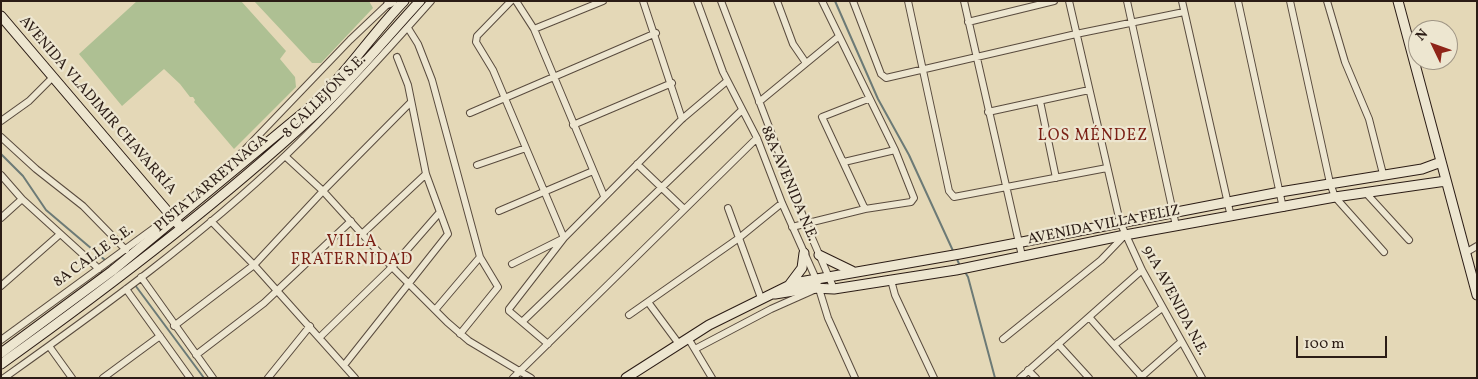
<!DOCTYPE html>
<html>
<head>
<meta charset="utf-8">
<style>
  body { margin:0 }
  #map { position:relative; width:1478px; height:379px; overflow:hidden; background:#e4d8b7; font-family:Vollkorn,serif }
  canvas { display:block }
  .frame { position:absolute; inset:0; border:2px solid #2b1c15; pointer-events:none }
  .north { position:absolute; left:1408px; top:20px; width:50px; height:50px; box-sizing:border-box; background:#ede6d0; border:1px solid #9f9585; border-radius:50%; rotate:312deg; font-size:14px; font-weight:700; line-height:20px; text-align:center; color:#2b1c15 }
  .north::after { content:''; display:block; margin:auto; width:18px; height:22px; background:#8f2418; clip-path:polygon(50% 0,100% 100%,50% 72%,0 100%) }
  .scale { position:absolute; left:1296px; top:336px; width:91px; height:22px; box-sizing:border-box; border:2px solid #2b1c15; border-top:0; padding-left:6px; font-size:15px; line-height:18px; white-space:nowrap; color:#2b1c15; -webkit-text-stroke:4px #ede6d0; paint-order:stroke }
</style>
</head>
<body>
<div id="map">
<canvas width="1478" height="379"></canvas>
<div class="frame"></div>
<div class="north">N</div>
<div class="scale">100 m</div>
</div>
<script>
const ctx = document.querySelector('canvas').getContext('2d');
ctx.lineJoin = 'round';
function fillPath(path, color) {
  ctx.fillStyle = color;
  ctx.fill(path, 'evenodd');
}
function stroke(path, color, width, dash) {
  ctx.strokeStyle = color;
  ctx.lineWidth = width;
  ctx.lineCap = dash ? 'butt' : 'round';
  ctx.setLineDash(dash || []);
  ctx.stroke(path);
}
function write(font, color, halo, rows, align = 'center') {
  ctx.font = font + ' Vollkorn,serif';
  ctx.lineWidth = 4.5;
  ctx.setLineDash([]);
  ctx.textBaseline = 'middle';
  ctx.strokeStyle = halo;
  ctx.fillStyle = color;
  for (const [text, x, y, turn = 0] of rows) {
    ctx.save();
    ctx.translate(x, y);
    ctx.rotate((+turn || 0) * Math.PI / 180);
    ctx.textAlign = isNaN(turn) ? turn : align;
    if (halo) ctx.strokeText(text, 0, 0);
    ctx.fillText(text, 0, 0);
    ctx.restore();
  }
}
fillPath(new Path2D(`
  M137 1H241L286 51 280 59 295 77 296 87 234 149 194 102 195 100 193 97H190L180 84 164 69 122 106 79 54Z
  M254 1H369L373 8 321 63H312Z`), '#aec093');
stroke(new Path2D(`
  M835 1 878 99 909 155 954 253
  M1 154 23 176 46 210 112 266
  M956 257 960 266
  M965 272 968 277 995 378
  M135 285 204 378`), '#6c7a76', 2);
const street = new Path2D(`
  M511 1 477 36 476 42 493 70 564 238 682 119 727 81
  M516 1 534 29 604 196
  M643 1 682 119
  M697 1 723 72 757 138 782 203 816 279 828 318 855 378
  M721 1 806 224 834 289
  M777 1 793 44 806 63
  M853 1 881 74 886 78 1076 34 1184 12
  M908 1 949 191 954 197 1107 168
  M964 1 1022 256
  M1069 1 1120 222 1142 270 1202 378
  M1127 1 1176 226
  M1182 1 1231 217
  M1238 1 1283 208
  M1290 1 1330 183 1335 197 1384 252
  M1327 1 1345 62 1369 119 1383 174
  M968 22 1054 1
  M408 28 418 44 432 80 480 257 498 287 460 334
  M534 29 603 1
  M1040 101 1056 178
  M759 102 838 37
  M988 112 1089 90
  M470 113 656 33
  M1 121 29 101 53 77
  M573 125 672 83
  M1 137 36 169 83 206 126 250
  M285 156 323 191 392 267 447 322 469 341 531 378
  M844 162 895 150
  M637 164 684 209
  M477 165 526 148
  M1 175 22 199 99 269
  M1366 193 1409 240
  M728 208 761 298
  M865 209 822 117 868 99
  M499 211 593 171
  M1 218 22 199
  M211 221 254 265 355 378
  M792 227 865 209 911 202 914 198 895 150 822 1
  M362 234 426 174
  M1465 253 1477 246
  M512 264 564 238 509 309V311L548 344
  M141 277 213 378
  M891 280 895 295 934 378
  M1 286 59 235
  M126 289 190 378
  M648 302 679 344
  M435 310 480 257
  M629 315 739 238 782 203
  M1089 317 1143 378
  M522 322 742 110
  M174 326 254 265 323 191 411 102
  M320 337 392 267 440 212
  M688 338 712 378
  M1003 339 1101 260 1125 235
  M1 340 172 215 232 163 350 40 391 1
  M1058 344 1089 378
  M1114 345 1162 308
  M49 346 72 378
  M695 349 771 309 816 289
  M196 355 264 303 351 221
  M345 364 448 234 426 174 408 85 397 57
  M1028 370 1036 378
  M4 378C101 309 199 238 286 155 337 106 384 54 431 1
  M103 378 160 336
  M268 378 310 326
  M513 378 757 138
  M1020 378 1142 270
  M1140 378 1181 342`);
const secondary = new Path2D(`
  M1398 1 1477 295
  M389 3 392 1
  M1 16 179 225
  M241 155 259 144
  M819 255 852 271
  M790 284 802 268 804 253
  M775 294 812 288 834 289 956 270 1125 235 1335 197 1446 181
  M1 353 112 271 314 104C347 73 372 34 404 1
  M1 364C109 287 214 207 312 117 351 81 384 40 420 1
  M626 378 709 325 794 283 960 254 1280 192 1422 169 1441 162`);
stroke(street, '#594b3e', 8);
stroke(secondary, '#2b1c15', 11);
stroke(street, '#ede6d0', 6);
stroke(secondary, '#ede6d0', 9);
write('15px', '#2b1c15', '#ede6d0', [
  ["8 CALLEJÓN S.E.",325,97,-45],
  ["AVENIDA VLADIMIR CHAVARRÍA",97,106,49],
  ["PISTA LARREYNAGA",212,184,-40],
  ["88A AVENIDA N.E.",788,184,67],
  ["AVENIDA VILLA FELIZ",1104,226,-11],
  ["8A CALLE S.E.",94,257,-36],
  ["91A AVENIDA N.E.",1174,301,62]
]);
ctx.letterSpacing = '1px';
write('16px', '#7a1f14', '#ede6d0', [
  ["LOS MÉNDEZ",1093,137],
  ["VILLA",352,243],
  ["FRATERNIDAD",352,261]
]);
ctx.letterSpacing = '0px';
</script>
</body>
</html>
